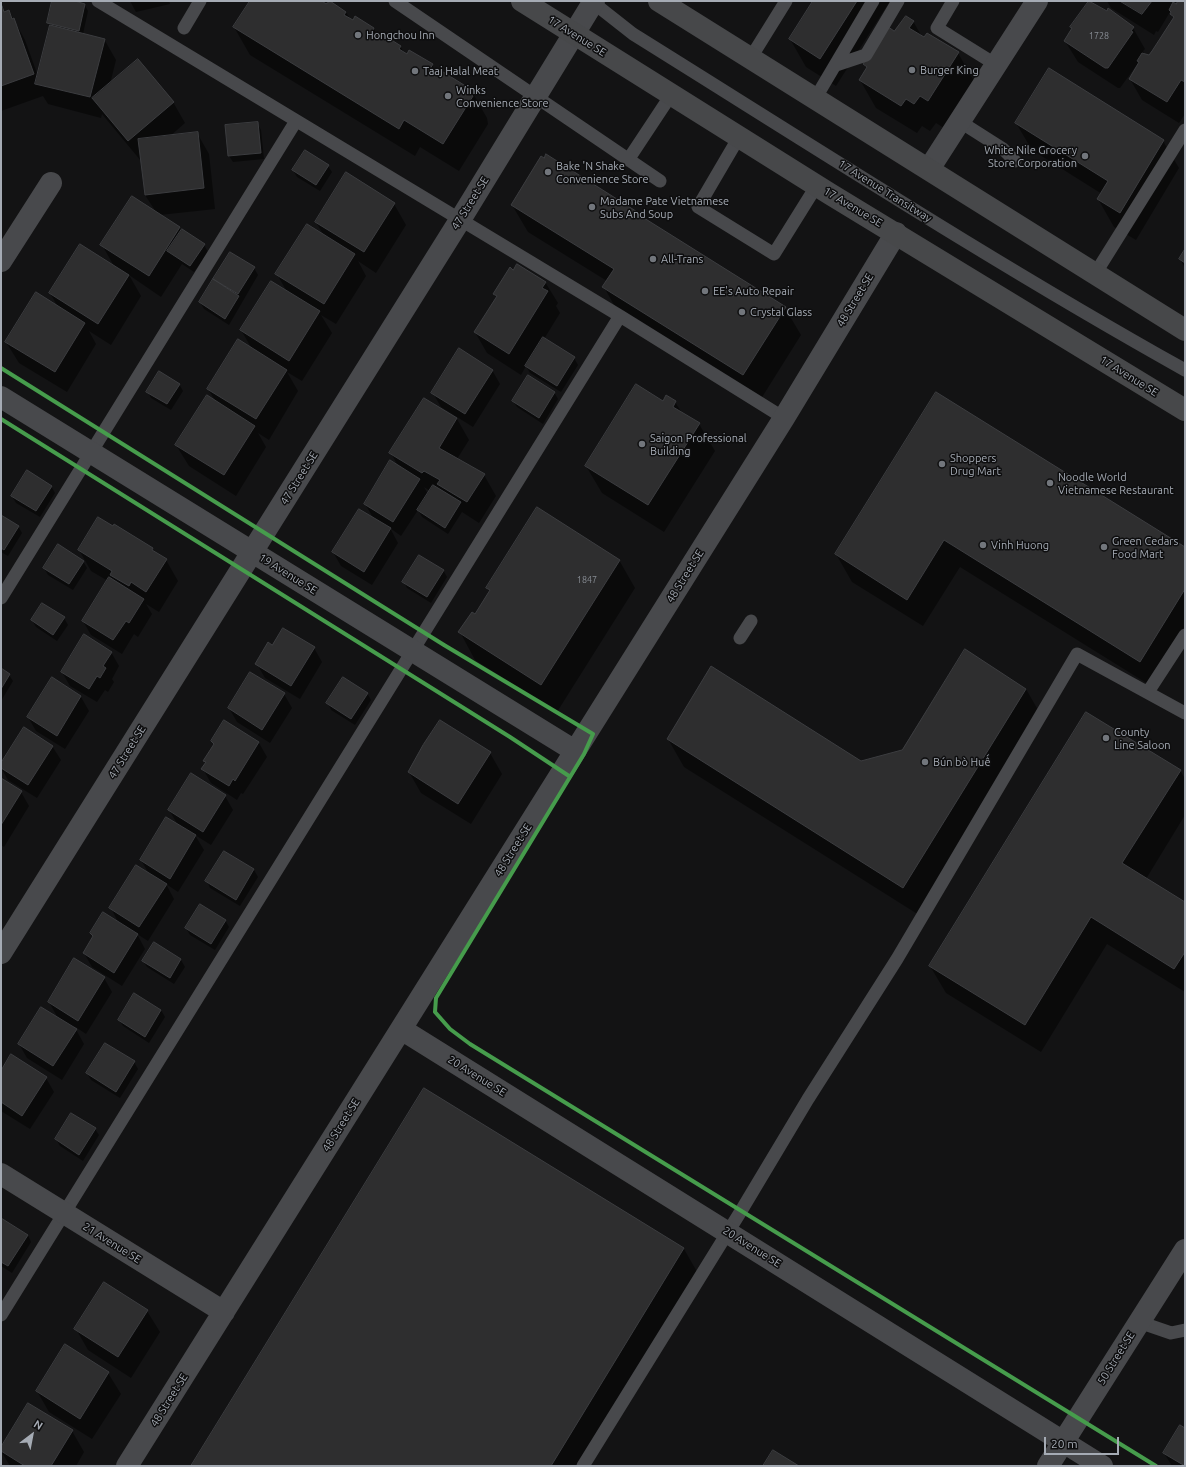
<!DOCTYPE html>
<html>
<head>
<meta charset="utf-8">
<style>
  body { margin:0 }
  #map { position:relative; width:1186px; height:1467px; overflow:hidden; background:#131314; font-family:Ubuntu,sans-serif }
  canvas { display:block }
  .frame { position:absolute; inset:0; border:2px solid #a5abb4; pointer-events:none }
  .north { position:absolute; left:12px; top:1415px; width:40px; height:40px; -webkit-text-stroke:3px #0e0e0f; paint-order:stroke; rotate:32deg; font-size:11px; font-weight:700; line-height:16px; text-align:center; color:#a5abb4 }
  .north::after { content:''; display:block; margin:auto; width:14px; height:18px; background:#a5abb4; clip-path:polygon(50% 0,100% 100%,50% 72%,0 100%) }
  .scale { position:absolute; left:1044px; top:1437px; width:75px; height:18px; box-sizing:border-box; border:2px solid #a5abb4; border-top:0; padding-left:5px; font-size:12px; line-height:14px; white-space:nowrap; color:#a5abb4; -webkit-text-stroke:3px #0e0e0f; paint-order:stroke }
</style>
</head>
<body>
<div id="map">
<canvas width="1186" height="1467"></canvas>
<div class="frame"></div>
<div class="north">N</div>
<div class="scale">20 m</div>
</div>
<script>
const ctx = document.querySelector('canvas').getContext('2d');
ctx.lineJoin = 'round';
function fillPath(path, color) {
  ctx.fillStyle = color;
  ctx.fill(path, 'evenodd');
}
function stroke(path, color, width, dash) {
  ctx.strokeStyle = color;
  ctx.lineWidth = width;
  ctx.lineCap = dash ? 'butt' : 'round';
  ctx.setLineDash(dash || []);
  ctx.stroke(path);
}
function write(font, color, halo, rows, align = 'center') {
  ctx.font = font + ' Ubuntu,sans-serif';
  ctx.lineWidth = 3;
  ctx.setLineDash([]);
  ctx.textBaseline = 'middle';
  ctx.strokeStyle = halo;
  ctx.fillStyle = color;
  for (const [text, x, y, turn = 0] of rows) {
    ctx.save();
    ctx.translate(x, y);
    ctx.rotate((+turn || 0) * Math.PI / 180);
    ctx.textAlign = isNaN(turn) ? turn : align;
    if (halo) ctx.strokeText(text, 0, 0);
    ctx.fillText(text, 0, 0);
    ctx.restore();
  }
}
fillPath(new Path2D(`
  M53 1H71L84 4 88 11 83 34 104 39 116 60 110 84 173 102 185 123 169 137 197 133 209 154 215 209 160 215 204 245 208 252 194 272 182 264 161 297 129 275 141 296 111 345 89 331 96 344 67 392 19 363 6 342 58 307 50 293 114 266 102 245 156 212 145 195 141 161 102 114 101 118 48 104 43 96 1 111V8L4 13 9 11 25 40 38 76 50 27 48 23Z
  M130 1H169L170 4 136 12Z
  M251 1H322L326 5 329 2 346 12 350 19 353 21 355 18 374 29 378 38 400 46 405 54 432 65 438 76 471 90 487 118 488 124 459 171 420 147 415 156 250 55 234 27Z
  M814 1H890L836 86 806 67 790 39Z
  M1090 1 1133 28 1145 49 1143 51 1145 55 1150 56 1174 19 1170 12 1158 32 1156 31 1154 35 1111 8 1107 1H1175L1173 4 1176 6 1179 1H1185V114L1179 123 1142 100 1130 79 1137 67 1136 66 1120 88H1118L1078 62 1065 41 1073 29 1071 27Z
  M913 21 922 37 958 53 974 81 944 128 936 123 930 131 922 126 917 133 876 108 860 80 867 69 864 64 894 32Z
  M257 123 261 130 264 159 233 162 229 156Z
  M1016 123 1163 141 1179 168 1136 240 1114 227 1098 199 1102 194 1032 150Z
  M328 166 332 172 320 191 297 177 293 170Z
  M394 204 406 225 376 273 358 261 366 276 336 324 321 315 332 333 302 381 287 372 298 391 269 440 258 433 266 447 236 496 189 466 176 445 216 402 208 389 252 349 241 330 287 292 277 274 324 236 316 222Z
  M512 205 641 215 644 221 785 308 801 335 759 402 619 314 604 287 607 281 528 232Z
  M1185 251V268L1180 259Z
  M230 253 254 268 258 275 229 325 204 309 200 302Z
  M514 271 545 282 558 303 556 306 560 313 544 339 574 358 578 365 561 392 530 373 526 366 521 375 487 353 475 332 497 298 494 294Z
  M492 370 500 384 473 427 441 407 433 393Z
  M179 384 183 391 171 410 151 398 148 392Z
  M554 392 558 399 543 424 517 407 513 401Z
  M936 393 1185 548V642L1156 689 960 567 923 626 852 582 836 554Z
  M424 399 457 419 469 440 457 459 484 475 496 496 479 523 462 512 448 534 422 517 418 510 401 536 390 528 398 543 372 585 341 566 333 552 374 519 365 504 398 466 391 453ZM424 487 430 491 428 494Z
  M663 402H675L682 413 699 424 715 451 664 532 602 493 586 466Z
  M51 486 55 493 40 517 16 503 12 496Z
  M1 516 18 526 22 533 8 556 1 552Z
  M152 548 154 552 166 560 178 581 159 612 146 604 152 614 138 637 134 634 122 654 91 635 83 621 108 581 91 571 79 550Z
  M619 560 635 588 557 712 475 660 460 632 475 615 490 592 487 588Z
  M83 561 87 568 73 590 48 575 44 568Z
  M443 570 447 577 431 603 407 588 404 582Z
  M64 618 68 625 57 641 36 627 32 620Z
  M273 646 314 648 322 662 300 699 265 678 257 664Z
  M111 652 119 666 112 679 114 682 108 692 105 690 97 702 70 686 62 672Z
  M1 669 9 675 13 681 1 701Z
  M52 679 81 697 89 711 65 749 36 731 28 717Z
  M1026 689 1042 717 919 915 684 767 668 739 861 762 903 751Z
  M367 693 371 700 355 725 331 710 328 703Z
  M284 694 292 708 270 743 237 722 229 708Z
  M224 721 259 743 267 757 243 794 241 793 237 800 211 783 203 769 206 764 205 761 214 745 212 741Z
  M52 746 61 760 37 798 8 780 1 768V765Z
  M490 753 502 774 471 824 421 793 409 772Z
  M1180 770 1185 779V815L1146 879 1185 903V992L1107 944 1041 1052 946 993 930 966Z
  M1 779 21 792 29 806 4 847 1 845Z
  M225 796 233 810 211 845 195 835 204 850 178 892 166 884 174 899 148 941 137 934 145 949 122 986 92 967 84 953 93 937 91 933 119 924 111 908 149 874 141 860 178 825 169 810Z
  M224 852 254 870 258 877 240 906 210 888 207 881Z
  M225 920 229 927 215 950 190 935 186 928Z
  M154 943 181 960 185 967 174 984 147 967 143 961Z
  M104 978 112 992 86 1034 74 1026 84 1044 62 1080 27 1058 19 1044 59 1020 49 1002Z
  M161 1010 165 1017 149 1043 123 1026 119 1020Z
  M106 1044 134 1062 138 1069 120 1098 91 1080 87 1073Z
  M1 1072 46 1078 54 1092 30 1129 1 1111Z
  M424 1089 684 1249 700 1277 583 1466H192Z
  M95 1129 99 1135 83 1161 60 1146 56 1139Z
  M1 1219 28 1235 31 1242 12 1273 1 1266Z
  M147 1311 160 1332 131 1378 88 1350 76 1329Z
  M108 1373 121 1394 92 1439 49 1412 37 1391Z
  M1185 1430V1466H1172L1164 1453Z
  M72 1431 84 1452 76 1466H10L1 1451V1449Z`), '#0007');
const building = new Path2D(`
  M52 1H75L85 4 79 31 47 23Z
  M250 1H322L326 4 330 1 346 12 344 15 353 20 355 16 374 28 372 32 379 37 382 34 401 46 399 49 407 54 409 50 433 64 430 69 438 74 440 70 472 90 469 93 473 96 443 144 404 120 399 129 233 27Z
  M813 1H857L820 59 789 39Z
  M1089 1 1107 11 1108 8 1134 27 1131 31 1133 32 1108 68H1105L1064 41 1072 28 1070 27Z
  M1120 1H1152L1142 14Z
  M1178 1H1185V82L1181 80 1167 102 1129 79 1139 62 1137 61 1142 53 1149 55 1152 51 1174 17 1170 14 1171 12 1169 10 1173 2 1176 4Z
  M2 6 4 12 9 10 12 19 14 18 34 74 1 86Z
  M906 16 914 21 909 28 924 37 927 33 959 52 928 101 920 96 914 104 906 99 901 106 859 80 867 67 863 64 887 26 894 31Z
  M50 25 105 39 90 97 35 84Z
  M138 59 174 102 128 141 92 98Z
  M1049 68 1164 140 1120 213 1097 199 1108 181 1015 123Z
  M258 122 261 153 228 156 225 125Z
  M198 132 204 188 145 195 138 139Z
  M305 150 329 165 316 185 292 170Z
  M546 154 642 215 640 218 643 220 644 218 786 307 743 375 602 287 614 269 511 205 541 156 544 158Z
  M346 172 395 203 364 252 315 222Z
  M132 196 180 227 149 276 100 245Z
  M307 224 355 254 324 304 275 274Z
  M182 229 205 244 190 266 167 251Z
  M80 244 129 275 98 324 49 293Z
  M1185 249V263L1179 259Z
  M230 252 255 267 238 294 213 279Z
  M517 264 546 282 542 288 548 291 509 354 474 332 497 296 493 294 510 267 513 270Z
  M213 279 239 296 225 319 199 302Z
  M271 281 320 311 289 361 240 330Z
  M36 292 85 323 55 372 5 342Z
  M543 337 575 357 557 386 525 366Z
  M238 339 287 370 256 419 207 389Z
  M459 348 493 370 465 414 431 393Z
  M159 371 180 384 167 404 146 392Z
  M528 375 555 392 539 418 512 401Z
  M636 384 663 401 666 395 676 401 673 407 700 423 648 505 585 466Z
  M936 392 1185 547V589L1140 662 944 540 907 600 835 554Z
  M207 395 255 426 224 475 175 445Z
  M424 398 457 418 439 448 485 474 467 502 437 484 440 480 424 471 422 473 389 453Z
  M390 460 420 479 393 522 364 504Z
  M27 470 52 486 36 511 11 496Z
  M433 485 461 502 445 528 417 510Z
  M537 507 620 560 541 685 458 632 472 612 475 614 490 590 486 588Z
  M359 509 391 528 364 572 332 552Z
  M1 515 19 526 4 550 1 548Z
  M98 517 113 526 114 524 153 548 152 550 167 559 146 592 131 582 129 586 110 575 112 571 78 550Z
  M58 544 84 561 69 584 43 568Z
  M419 555 444 570 427 597 402 582Z
  M109 577 144 599 129 623 126 621 113 640 82 621Z
  M42 603 65 617 53 635 31 620Z
  M283 628 315 647 291 686 255 664 268 642 272 645Z
  M84 634 112 652 103 666 106 668 100 678 97 676 89 689 61 672Z
  M965 649 1026 689 903 888 667 739 711 666 861 761 902 750Z
  M1 668 10 674 1 689Z
  M250 672 285 693 262 730 228 708Z
  M52 677 81 696 57 736 27 717Z
  M343 677 368 693 351 719 326 703Z
  M1086 712 1181 770 1122 863 1185 902V952L1174 969 1091 917 1025 1025 929 966Z
  M224 720 259 742 235 781 233 779 229 786 201 769 206 762 203 761 214 744 211 741Z
  M440 720 491 752 458 804 408 772 423 745Z
  M24 727 53 746 28 785 1 768V763Z
  M191 773 226 795 203 832 168 810Z
  M1 778 22 791 1 825Z
  M166 817 196 835 170 879 140 860Z
  M224 851 254 869 236 900 205 881Z
  M136 865 167 884 139 927 109 908Z
  M200 904 226 920 211 944 185 928Z
  M103 912 138 934 114 973 83 953 93 936 90 933Z
  M154 942 181 959 170 978 142 961Z
  M74 958 105 977 78 1021 48 1002Z
  M134 993 161 1010 145 1037 118 1020Z
  M41 1007 77 1029 53 1066 18 1044Z
  M105 1043 135 1061 116 1092 86 1073Z
  M11 1054 47 1077 22 1116 1 1102V1071Z
  M424 1088 684 1248 551 1466H191Z
  M71 1113 96 1128 79 1155 55 1139Z
  M1 1218 28 1235 8 1266 1 1262Z
  M104 1282 148 1310 118 1357 74 1329Z
  M65 1344 109 1372 80 1419 36 1391Z
  M28 1403 73 1430 51 1466H25L1 1451V1447Z
  M1180 1425 1185 1428V1466L1163 1453Z
  M773 1450 799 1466H763Z`);
fillPath(building, '#2e2e2f');
stroke(building, '#3c3d40', 1);
stroke(new Path2D(`
  M98 1 620 316 784 418
  M395 1 660 181
  M591 1 633 34C816 148 997 265 1185 370
  M953 1 937 28 995 64
  M184 28 200 1
  M750 59 786 1
  M836 65 866 55 898 1
  M815 99 873 1
  M959 121 1003 149 1015 161
  M739 137 698 207 774 254 817 185
  M628 160 671 95
  M1095 274 1185 130
  M1 598 296 121
  M740 638 751 621
  M1148 692 1185 635
  M1 1315 620 316
  M1139 1322 1171 1333 1185 1330
  M583 1466 741 1211 808 1099 897 959 1077 654 1185 713`), '#48494c', 13);
stroke(new Path2D(`
  M929 169 1037 1
  M1 261 51 183
  M1 397 575 751
  M1 953 460 220 594 1
  M401 1029 1102 1466
  M1 1174 224 1312
  M127 1466 784 418 896 233
  M1048 1466 1185 1250`), '#48494c', 22);
stroke(new Path2D(`
  M522 1 830 194 1185 410
  M659 1 1185 330`), '#47484a', 22);
stroke(new Path2D(`
  M1 368 444 645 593 734 584 754 436 998 435 1012 450 1029 470 1044 1156 1466
  M1 419 510 737 569 776`), '#469c4c', 4);
for (const [x, y, r, color] of [
  [358,35,4,"#72767c"],
  [912,70,4,"#72767c"],
  [415,71,4,"#72767c"],
  [448,96,4,"#72767c"],
  [1085,156,4,"#72767c"],
  [548,172,4,"#72767c"],
  [592,207,4,"#72767c"],
  [653,259,4,"#72767c"],
  [705,291,4,"#72767c"],
  [742,312,4,"#72767c"],
  [642,444,4,"#72767c"],
  [942,464,4,"#72767c"],
  [1050,483,4,"#72767c"],
  [983,545,4,"#72767c"],
  [1104,547,4,"#72767c"],
  [1106,738,4,"#72767c"],
  [925,762,4,"#72767c"]
]) {
  const dot = new Path2D();
  dot.arc(x, y, r, 0, 2 * Math.PI);
  ctx.fillStyle = color;
  ctx.fill(dot);
  stroke(dot, '#0e0e0f', 1.5);
}
write('9px', '#878c93', null, [
  ["1728",1099,36],
  ["1847",587,580]
]);
write('11px', '#a5abb4', '#0e0e0f', [
  ["Hongchou Inn",366,35],
  ["Burger King",920,70],
  ["Taaj Halal Meat",423,71],
  ["Winks",456,90],
  ["Convenience Store",456,103],
  ["White Nile Grocery",1077,150,"right"],
  ["Store Corporation",1077,163,"right"],
  ["Bake 'N Shake",556,166],
  ["Convenience Store",556,179],
  ["Madame Pate Vietnamese",600,201],
  ["Subs And Soup",600,214],
  ["All-Trans",661,259],
  ["EE's Auto Repair",713,291],
  ["Crystal Glass",750,312],
  ["Saigon Professional",650,438],
  ["Building",650,451],
  ["Shoppers",950,458],
  ["Drug Mart",950,471],
  ["Noodle World",1058,477],
  ["Vietnamese Restaurant",1058,490],
  ["Green Cedars",1112,541],
  ["Food Mart",1112,554],
  ["Vinh Huong",991,545],
  ["County",1114,732],
  ["Line Saloon",1114,745],
  ["Bún bò Huế",933,762]
], 'left');
write('11px', '#a5abb4', '#0e0e0f', [
  ["17 Avenue SE",577,36,32],
  ["17 Avenue Transitway",885,191,32],
  ["47 Street SE",470,203,-58],
  ["17 Avenue SE",853,207,31],
  ["48 Street SE",855,300,-59],
  ["17 Avenue SE",1129,376,32],
  ["47 Street SE",299,478,-58],
  ["19 Avenue SE",288,574,32],
  ["48 Street SE",685,576,-58],
  ["47 Street SE",127,752,-58],
  ["48 Street SE",513,850,-58],
  ["20 Avenue SE",477,1076,32],
  ["48 Street SE",341,1125,-58],
  ["21 Avenue SE",112,1243,32],
  ["20 Avenue SE",752,1247,32],
  ["50 Street SE",1116,1358,-58],
  ["48 Street SE",169,1400,-58]
]);
</script>
</body>
</html>
